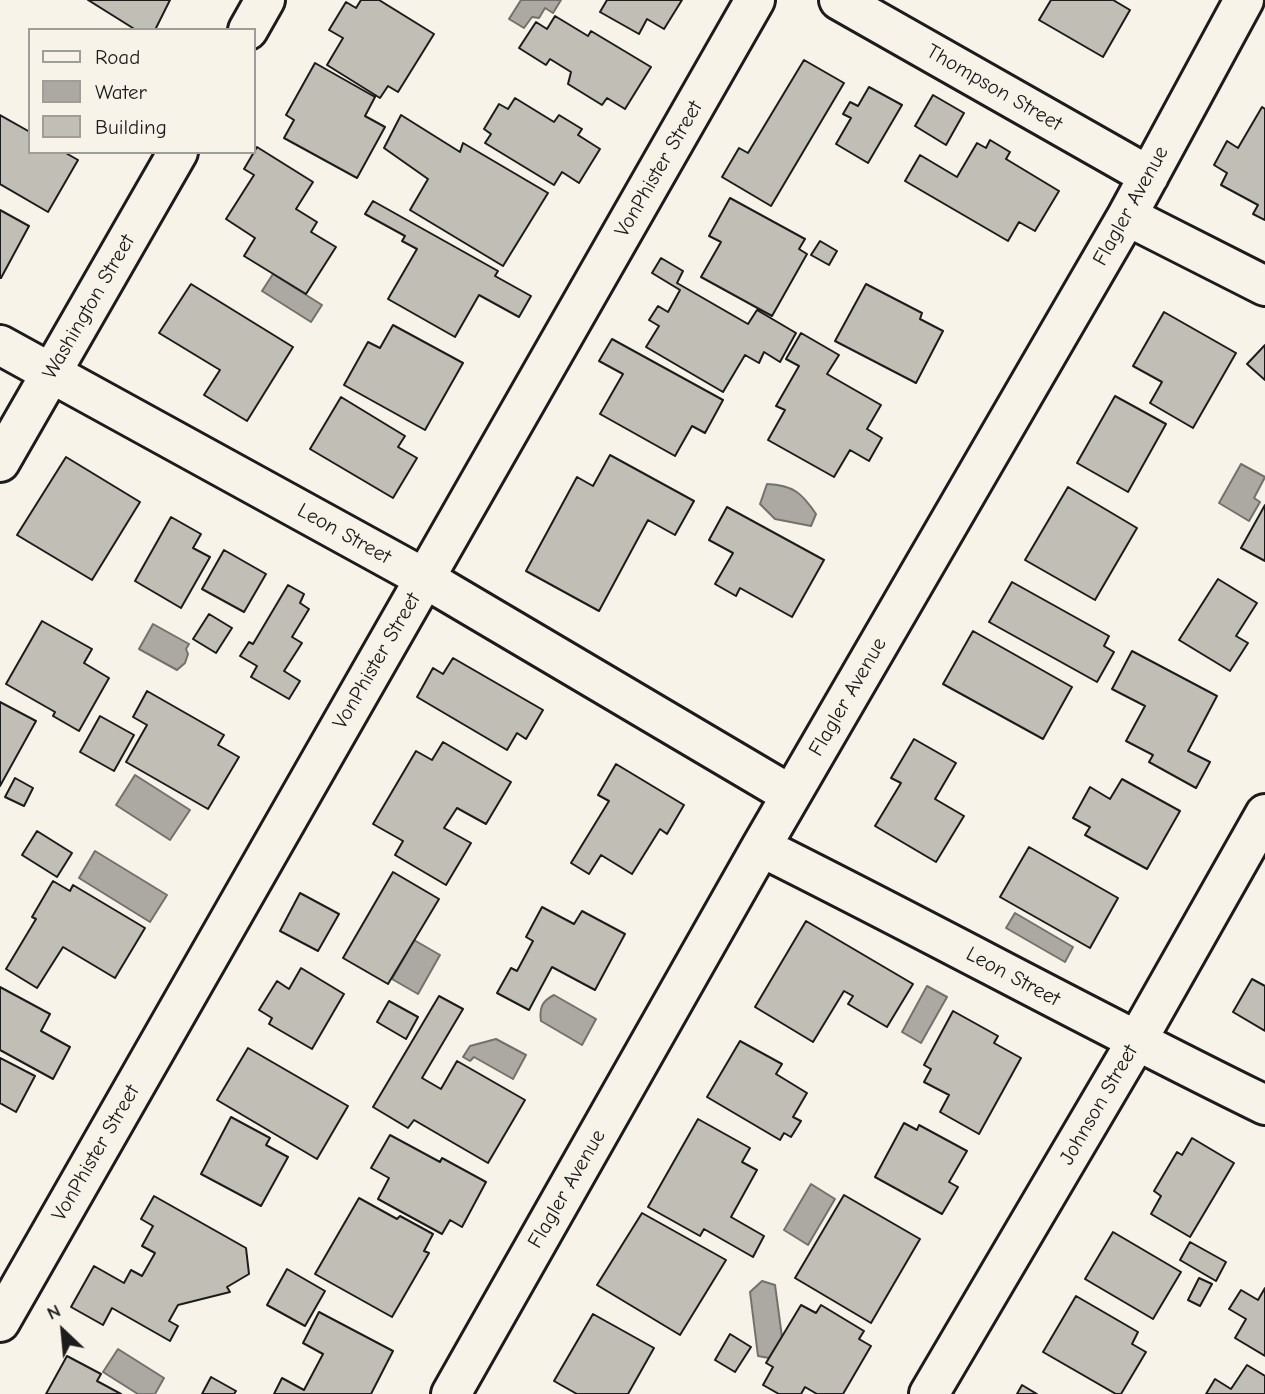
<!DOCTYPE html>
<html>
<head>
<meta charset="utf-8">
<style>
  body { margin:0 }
  #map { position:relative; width:1265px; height:1394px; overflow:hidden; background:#f7f3e8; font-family:"Comic Neue",sans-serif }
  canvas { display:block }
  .legend { position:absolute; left:28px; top:28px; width:228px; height:126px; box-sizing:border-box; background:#f7f3e8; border:2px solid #9f9d96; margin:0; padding:9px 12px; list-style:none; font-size:21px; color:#1c1c1c }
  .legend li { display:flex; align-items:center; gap:14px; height:35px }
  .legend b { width:35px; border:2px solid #9f9d96 }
  .north { position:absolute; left:28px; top:1296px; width:70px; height:70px; -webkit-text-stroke:5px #f7f3e8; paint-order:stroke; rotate:334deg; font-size:19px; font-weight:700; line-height:28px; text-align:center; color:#1c1c1c }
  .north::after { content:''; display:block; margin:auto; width:24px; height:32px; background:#1c1c1c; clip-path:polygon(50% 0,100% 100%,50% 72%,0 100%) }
</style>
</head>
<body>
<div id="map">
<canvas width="1265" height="1394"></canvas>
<ul class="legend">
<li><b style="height:9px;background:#f7f3e8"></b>Road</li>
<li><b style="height:19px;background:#aca9a2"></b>Water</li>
<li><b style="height:19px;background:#c0beb5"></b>Building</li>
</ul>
<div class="north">N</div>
</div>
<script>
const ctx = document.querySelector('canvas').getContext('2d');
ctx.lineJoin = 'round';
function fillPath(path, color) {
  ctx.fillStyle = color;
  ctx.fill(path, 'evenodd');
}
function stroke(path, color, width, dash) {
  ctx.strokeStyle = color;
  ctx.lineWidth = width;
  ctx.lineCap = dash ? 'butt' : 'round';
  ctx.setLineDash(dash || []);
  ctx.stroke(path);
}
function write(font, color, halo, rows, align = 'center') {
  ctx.font = font + ' "Comic Neue",sans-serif';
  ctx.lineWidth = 5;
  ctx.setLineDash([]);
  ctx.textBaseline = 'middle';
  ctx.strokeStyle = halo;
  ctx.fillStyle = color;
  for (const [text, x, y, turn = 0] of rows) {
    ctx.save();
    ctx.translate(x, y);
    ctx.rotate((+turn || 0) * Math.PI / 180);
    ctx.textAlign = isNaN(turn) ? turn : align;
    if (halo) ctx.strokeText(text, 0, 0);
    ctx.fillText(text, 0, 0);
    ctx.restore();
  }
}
const water = new Path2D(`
  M521 0H561L553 13 545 8 539 18 532 17 524 28 509 19Z
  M273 274 322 305 311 322 262 291Z
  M1241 464 1265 477 1254 498 1260 502 1249 521 1219 503Z
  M767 484C793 485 802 493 816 514L811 526 775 519 760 504Z
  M153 624 189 644 186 649 188 654 185 663 177 670 139 649Z
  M135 775 190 810 170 840 116 805Z
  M95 851 167 895 150 922 79 878Z
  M1015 913 1073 947 1065 962 1006 928Z
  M414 940 440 955 418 994 392 979Z
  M927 986 947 997 921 1043 902 1032Z
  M554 995 596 1019 582 1045 541 1021C539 1008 542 1001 554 995Z
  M496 1039 526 1055 513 1079 474 1057 470 1061 463 1057 470 1046Z
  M811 1184 835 1199 808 1245 784 1230Z
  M762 1281 775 1285 782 1337 769 1358 758 1356 750 1292Z
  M118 1349 164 1378 155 1394H138L103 1372Z`);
fillPath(water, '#aca9a2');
stroke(water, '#72716c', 2);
const building = new Path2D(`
  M88 0H170L155 30H136Z
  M361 0H379L434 34 398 92 388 86 380 98 327 65 343 38 329 30 346 2 356 8Z
  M607 0H682L664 29 647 19 639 34 600 12Z
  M1051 0H1113L1130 10 1103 57 1039 20Z
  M555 16 588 36 591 31 651 67 625 109 607 98 602 105 568 84 571 72 550 59 546 65 519 48 536 22 547 29Z
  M804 60 844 83 771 206 722 177 739 148 748 153Z
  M315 63 375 97 365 116 385 127 357 178 284 138 294 120 286 115Z
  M869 87 902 105 868 163 836 144 851 118 843 114 850 102 858 106Z
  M933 95 964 113 946 145 915 126Z
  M515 98 554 122 559 115 582 129 578 135 600 149 579 183 562 172 554 185 485 143 491 134 484 129 499 104 508 109Z
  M1262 107 1265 109V220L1253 214 1258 205 1221 185 1227 173 1214 165 1227 141 1238 148Z
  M0 115 30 132V152H64L78 160 48 212 0 184Z
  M401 115 460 152 463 143 548 193 503 266 410 210 428 179 384 148Z
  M990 140 1010 152 1006 159 1059 191 1035 231 1019 222 1008 241 905 181 920 155 957 177 977 143 986 148Z
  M257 147 313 182 296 209 317 222 311 232 336 247 306 294 244 256 255 238 226 219 254 175 244 169Z
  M730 198 805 239 799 249 807 254 772 316 701 277 721 242 709 236Z
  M373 201 498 271 495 276 531 296 519 317 479 295 455 337 388 299 417 249 402 241 405 236 365 214Z
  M0 210 29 226 1 278H0Z
  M820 241 837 251 829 265 811 255Z
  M661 258 683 271 677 283 748 324 757 310 796 333 780 362 764 352 759 363 745 355 723 392 646 347 659 326 649 320 658 306 668 312 680 290 652 273Z
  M191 284 293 347 247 421 204 395 220 370 159 333Z
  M866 284 922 313 920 319 943 331 916 383 835 341Z
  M1164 312 1236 353 1193 428 1150 403 1162 382 1133 366Z
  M393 325 463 363 425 430 344 385 368 342 380 348Z
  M801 333 839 355 827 374 881 405 867 429 882 438 869 461 850 450 834 477 768 440 785 410 776 406 799 366 786 359Z
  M612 339 723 400 705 433 692 426 675 456 600 414 623 374 599 361Z
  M1265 345V380L1247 364Z
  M1115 396 1166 424 1128 492 1077 463Z
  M341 397 405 436 398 447 417 458 393 498 310 449Z
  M610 455 694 501 675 535 648 520 599 611 526 571 577 477 593 486Z
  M66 457 140 502 92 580 17 535Z
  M1068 487 1137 528 1095 600 1025 560Z
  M1265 505V561L1241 548Z
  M727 507 824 560 792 617 740 588 736 596 715 584 733 553 709 540Z
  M171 517 201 534 193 548 210 557 181 608 135 581Z
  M224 550 266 574 244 612 202 589Z
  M1218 579 1257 603 1236 636 1248 643 1230 671 1179 640Z
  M1012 582 1109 636 1104 646 1114 652 1097 682 989 622Z
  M288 585 304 594 300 603 309 609 292 637 302 643 284 671 300 681 289 699 251 677 257 666 240 656 249 642 253 644Z
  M209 614 232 628 216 653 193 639Z
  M42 621 92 649 84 663 109 678 79 731 53 716 55 712 6 684Z
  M973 631 1072 687 1043 739 943 684Z
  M1132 651 1217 696 1188 751 1210 762 1196 788 1149 762 1153 755 1126 741 1145 706 1112 689Z
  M453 658 543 710 526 739 517 733 507 750 417 697 433 668 443 674Z
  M147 691 224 735 218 745 239 757 208 809 126 762 147 725 133 717Z
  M0 702 36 721 0 786Z
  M100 716 134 735 114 771 80 752Z
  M914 739 956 763 935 799 964 816 936 862 875 826 901 783 891 778Z
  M443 742 511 782 486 824 457 808 444 828 471 843 446 885 395 855 403 841 373 824 416 751 432 760Z
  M616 764 684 805 667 834 660 829 632 874 601 855 589 874 571 863 609 801 598 795Z
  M15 778 33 788 24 806 5 797Z
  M1122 779 1180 811 1147 869 1085 835 1090 827 1073 818 1090 787 1110 799Z
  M37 831 72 853 57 877 22 855Z
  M1029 847 1118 898 1090 948 1000 897Z
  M393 872 439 899 388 984 343 958Z
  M53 881 70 891 73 885 145 928 115 978 63 947 37 988 6 969 36 919 32 917Z
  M300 893 339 914 318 951 280 931Z
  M542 907 574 924 582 911 625 934 595 990 552 967 529 1010 497 993 511 968 517 971 533 941 526 937Z
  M806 921 913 984 887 1027 848 1004 853 996 844 991 813 1042 755 1007Z
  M301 968 344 994 312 1049 269 1024 272 1018 259 1010 277 981 289 989Z
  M1252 979 1265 986V1031L1233 1012Z
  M0 987 50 1014 41 1031 70 1047 53 1079 0 1050Z
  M439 996 463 1009 422 1078 441 1089 457 1061 525 1100 488 1163 414 1120 408 1128 373 1107Z
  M389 1001 418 1017 406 1039 377 1022Z
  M953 1011 998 1036 994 1043 1021 1058 979 1134 940 1112 949 1095 924 1082 931 1069 924 1065Z
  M740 1041 782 1064 776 1074 807 1093 793 1117 801 1121 791 1137 784 1133 780 1140 707 1097Z
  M248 1048 348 1106 317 1159 217 1100Z
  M0 1058 35 1076 16 1112 0 1103Z
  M231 1117 270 1138 266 1145 288 1157 261 1206 201 1174Z
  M698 1119 750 1148 742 1162 757 1170 731 1217 764 1236 753 1257 704 1229 700 1236 648 1207Z
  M904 1123 917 1130 919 1125 967 1151 949 1182 958 1187 942 1214 875 1177Z
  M390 1135 440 1162 442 1158 486 1182 462 1227 450 1220 442 1234 378 1199 389 1178 371 1168Z
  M1192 1138 1234 1163 1190 1237 1151 1214 1161 1196 1154 1191 1177 1152 1182 1155Z
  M844 1195 920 1239 871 1323 795 1278Z
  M154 1196 246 1248 249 1274 227 1287 230 1292 178 1305 169 1321 178 1326 170 1341 112 1308 103 1325 71 1307 94 1266 124 1283 131 1270 142 1276 155 1253 142 1246 153 1226 141 1219Z
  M359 1198 397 1219 400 1216 433 1234 424 1251 429 1253 392 1317 315 1274Z
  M642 1213 726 1260 680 1335 597 1285Z
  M1113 1232 1181 1272 1153 1319 1085 1279Z
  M1190 1242 1226 1262 1216 1281 1180 1260Z
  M287 1269 325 1291 305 1326 267 1305Z
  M1199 1278 1212 1284 1200 1306 1188 1300Z
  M1265 1288V1356L1235 1338 1246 1319 1229 1309 1241 1290 1258 1300Z
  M1076 1296 1138 1332 1132 1344 1146 1352 1121 1394H1116L1043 1352Z
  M801 1305 816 1313 821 1305 864 1331 859 1339 871 1346 843 1394H817L805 1387 801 1394H779L763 1385 773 1367 766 1363Z
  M319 1312 393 1351 371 1394H274L282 1378 304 1390 323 1354 303 1343Z
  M593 1314 654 1348 628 1394H577L554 1381Z
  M730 1334 751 1347 735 1372 715 1360Z
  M67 1356 101 1374 97 1381 121 1394H46Z
  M1247 1365 1265 1376V1394H1206L1215 1379 1231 1389Z
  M211 1377 236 1391 234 1394H202Z
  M1022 1385 1037 1394H1017Z`);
fillPath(building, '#c0beb5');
stroke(building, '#1c1c1c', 2);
const minor = new Path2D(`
  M839 0 1149 176
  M248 30 265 0
  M1127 216 1265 286
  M0 345 424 578 791 795
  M0 462 178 152
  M761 847C930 931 1095 1022 1265 1105
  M0 1322 755 0
  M451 1394 761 847 1127 216 1244 0
  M929 1394 1136 1042 1265 814`);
stroke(minor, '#1c1c1c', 44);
stroke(minor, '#f7f3e8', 38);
write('21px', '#1c1c1c', '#f7f3e8', [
  ["Thompson Street",994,88,30],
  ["VonPhister Street",659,169,-60],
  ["Flagler Avenue",1131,206,-61],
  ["Washington Street",89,307,-60],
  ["Leon Street",344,534,29],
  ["VonPhister Street",377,661,-60],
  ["Flagler Avenue",848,697,-60],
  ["Leon Street",1013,977,28],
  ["Johnson Street",1099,1105,-60],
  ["VonPhister Street",96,1153,-60],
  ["Flagler Avenue",567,1189,-60]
]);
</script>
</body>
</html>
